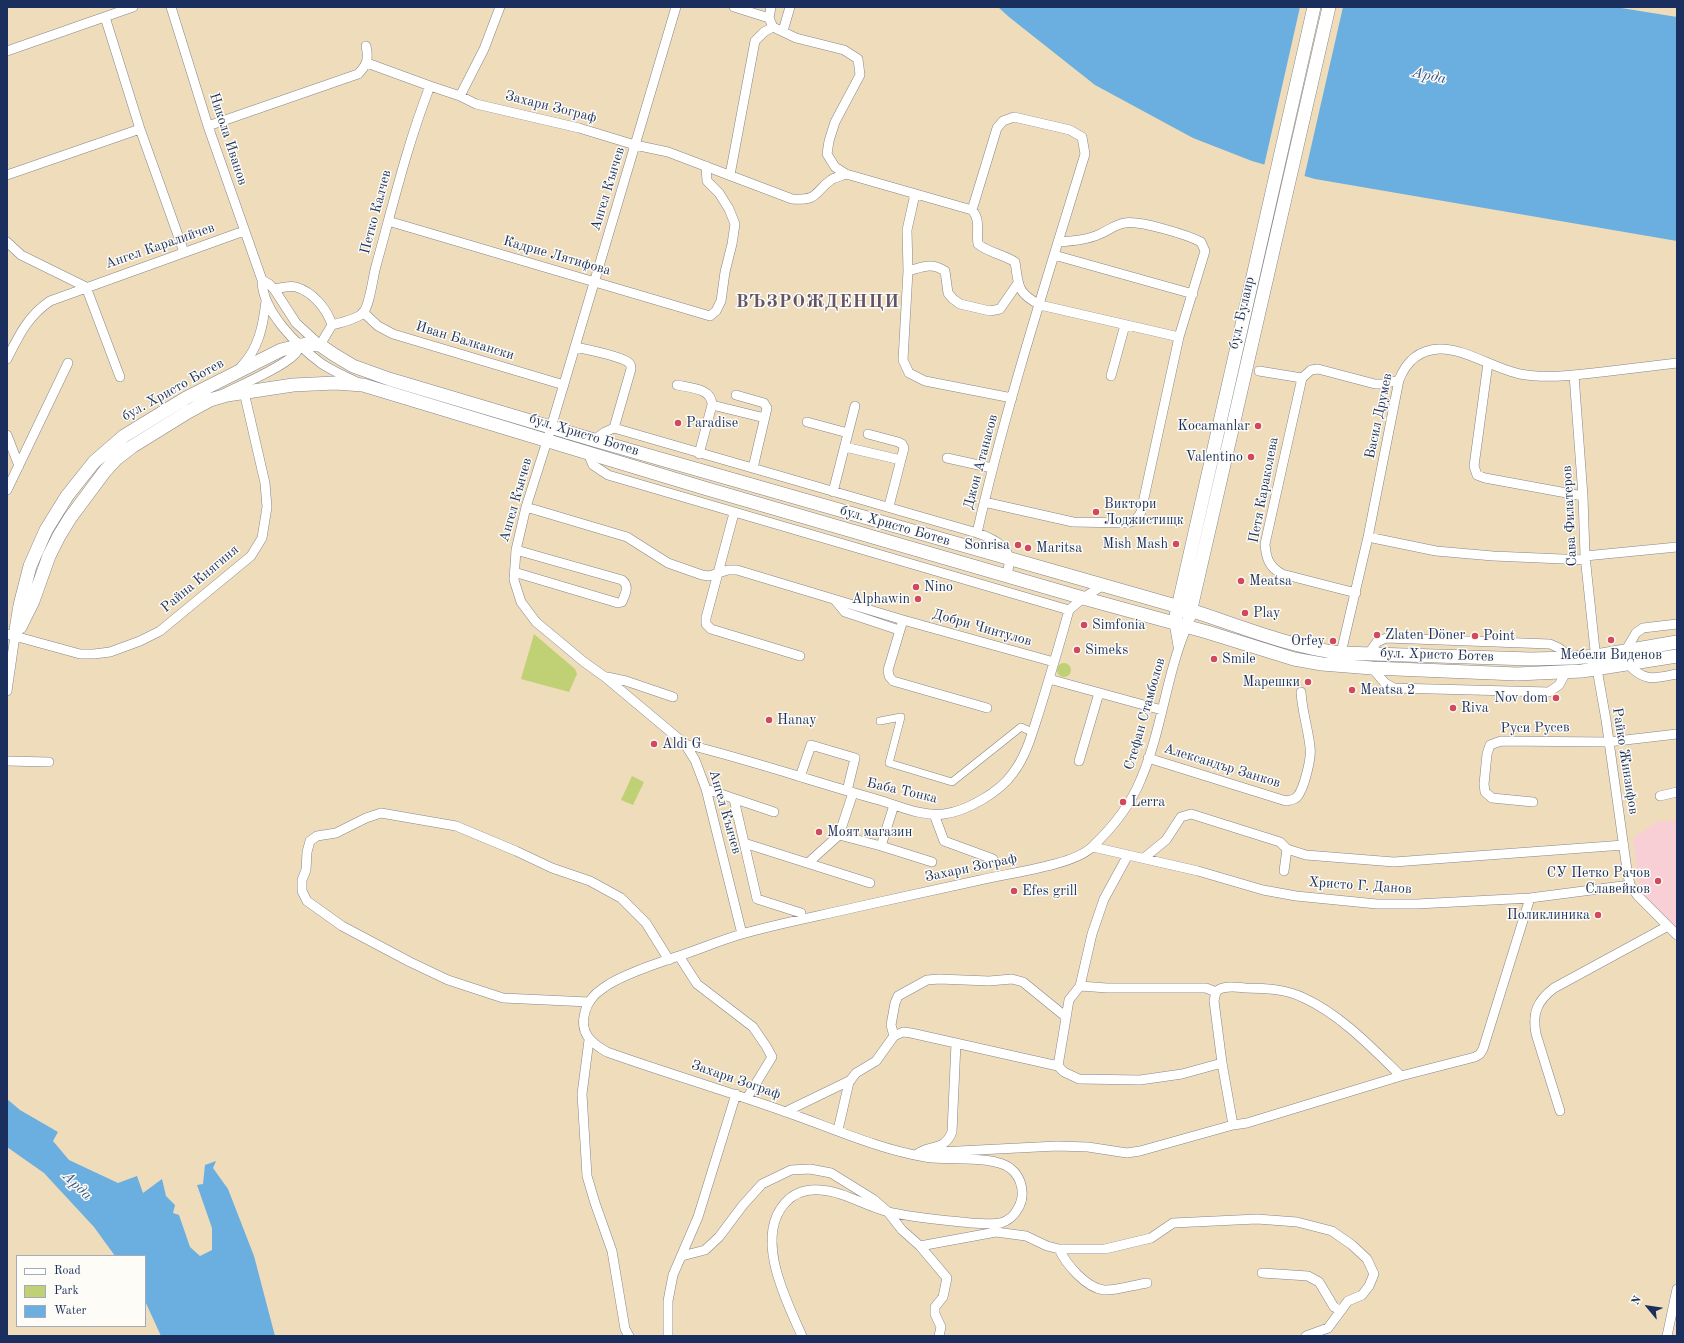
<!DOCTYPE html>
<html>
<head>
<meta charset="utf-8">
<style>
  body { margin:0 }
  #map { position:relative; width:1684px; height:1343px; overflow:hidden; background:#efdcba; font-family:"Old Standard TT",serif }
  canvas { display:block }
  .frame { position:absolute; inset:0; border:8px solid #1b2f5e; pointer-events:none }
  .legend { position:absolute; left:16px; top:1255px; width:130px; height:72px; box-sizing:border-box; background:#fdfcf7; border:1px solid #a3aaba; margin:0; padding:5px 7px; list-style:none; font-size:12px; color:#1b2f5e }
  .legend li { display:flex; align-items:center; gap:8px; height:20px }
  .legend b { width:20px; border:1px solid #a3aaba }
  .north { position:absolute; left:1628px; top:1287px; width:40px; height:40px; -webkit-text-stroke:3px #fdfcf7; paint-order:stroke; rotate:299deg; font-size:11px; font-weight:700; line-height:16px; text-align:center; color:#1b2f5e }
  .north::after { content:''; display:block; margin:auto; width:14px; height:18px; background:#1b2f5e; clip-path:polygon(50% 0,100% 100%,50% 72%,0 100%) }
</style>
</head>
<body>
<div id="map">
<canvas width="1684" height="1343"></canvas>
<div class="frame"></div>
<ul class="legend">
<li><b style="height:5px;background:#fff"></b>Road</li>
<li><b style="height:11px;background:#bfd174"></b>Park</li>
<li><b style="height:11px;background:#6baee0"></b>Water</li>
</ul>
<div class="north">N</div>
</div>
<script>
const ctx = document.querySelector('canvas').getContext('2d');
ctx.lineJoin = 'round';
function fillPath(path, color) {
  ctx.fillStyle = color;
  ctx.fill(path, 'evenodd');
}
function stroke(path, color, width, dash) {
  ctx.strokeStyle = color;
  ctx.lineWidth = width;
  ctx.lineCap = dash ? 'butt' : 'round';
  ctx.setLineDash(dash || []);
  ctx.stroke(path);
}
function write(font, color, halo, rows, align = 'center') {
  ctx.font = font + ' "Old Standard TT",serif';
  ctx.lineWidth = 3;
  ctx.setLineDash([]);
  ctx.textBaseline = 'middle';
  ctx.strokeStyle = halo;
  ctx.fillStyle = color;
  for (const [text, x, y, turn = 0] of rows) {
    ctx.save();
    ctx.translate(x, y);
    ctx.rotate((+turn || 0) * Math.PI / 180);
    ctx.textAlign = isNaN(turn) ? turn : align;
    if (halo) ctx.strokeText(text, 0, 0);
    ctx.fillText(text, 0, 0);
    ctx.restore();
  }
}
fillPath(new Path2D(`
  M1677 820V939L1641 898 1633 838 1656 822Z`), '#f7cfd4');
fillPath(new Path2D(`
  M534 634 575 669 577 674 569 692 521 679Z
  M1057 670a7 7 0 1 1 14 0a7 7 0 1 1-14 0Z
  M632 776 644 782 633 805 621 800Z`), '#bfd174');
fillPath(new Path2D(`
  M998 7H1615L1677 17V241L1315 179 1252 161 1193 138 1095 85 1009 17Z
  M7 1099 20 1110 58 1132 53 1141 69 1160 118 1183 137 1176 143 1193 162 1179 166 1196 175 1205 173 1213 179 1215 190 1247 200 1256 212 1250V1228L197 1185 203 1184 205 1165 216 1161 213 1168 228 1189 254 1256 275 1336H161L145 1301V1256H115L94 1227 44 1173 7 1147Z`), '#6baee0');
fillPath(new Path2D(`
  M1300 7H1343L1304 178 1264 166Z`), '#efdcba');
const pedestrian = new Path2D(`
  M880 721 901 717 889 763 952 782 1021 727 1032 732`);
const minor = new Path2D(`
  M171 7 208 126 262 280C262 312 298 346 322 364 333 371 346 377 357 382
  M676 7 547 441 526 507 516 550 514 580 521 602 536 622 584 662 605 677 685 744 695 760 706 789 742 934
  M734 7 769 18 773 27 796 38 844 50 858 59 860 75 835 122 829 141 827 154 835 167 846 174 972 210C981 220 976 231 978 244 989 253 1003 254 1015 262 1019 286 1016 292 1040 305L1179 337
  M105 17 140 129 184 252
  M769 18 771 7
  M783 31 790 7
  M7 51 133 7
  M367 63 430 86 460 96 476 104 579 128 635 145 668 152 792 199C819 201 814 192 831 180 835 177 842 176 846 174
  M460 96 484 49 500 7
  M208 126 358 74C367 65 369 59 366 46
  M7 175 140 129
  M730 175 755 41 764 32 773 27
  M915 194 907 230 908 271 903 360 909 373 925 381 1012 398
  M972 210 997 128 1003 121 1014 117 1070 130 1082 137 1085 154C1047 279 1006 405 977 533
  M388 221 710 316 716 311 721 301 725 272 732 244 735 224 729 209 719 193 707 181 706 166
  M7 242 21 255 86 287 120 377
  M1054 255 1193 294
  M908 271C923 267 931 262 945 271L948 293 953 299 960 304 990 311 1000 309 1018 283
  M262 280 269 284 274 289 296 323 320 345 332 325C327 309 313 292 296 287 289 285 280 288 274 289
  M363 312 378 326 393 334 564 385
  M332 325C340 323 357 319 363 313 370 305 373 276 376 266 393 205 407 145 430 86
  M575 347C585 349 623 357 629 363 631 365 631 366 631 369L614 428
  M7 359C19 335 28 316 50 301L244 231
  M1488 363 1474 466 1477 475 1485 478 1583 496
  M241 367C259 348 263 326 266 301
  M1259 371 1302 378 1311 370 1318 369 1375 384H1384L1399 380
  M1574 375 1583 496 1585 556 1597 669 1606 720 1627 870 1630 885 1638 896 1677 935
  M1111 376 1125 325
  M1302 378 1265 544C1266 558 1269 567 1282 574L1356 593
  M677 385C690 388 712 388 712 405L699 454
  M225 393C243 384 283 367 295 354 298 351 299 347 300 343
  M736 395 764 403 767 408 753 468
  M712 405 765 418
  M807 422 848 433
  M868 434 898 442 902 444 904 448 889 506
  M7 435 19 466
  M594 440 605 432 614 428 977 533C989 537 1010 546 1009 562 1009 566 1008 571 1007 575
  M845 447 901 460
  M588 453 593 465 608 475 1069 610
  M947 458 992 468
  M7 490 68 363
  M833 492 855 406
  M984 502 1073 522 1128 523C1135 521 1138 518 1141 512L1179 337 1205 251 1201 242C1188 235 1139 220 1125 223 1116 224 1109 230 1100 234 1087 240 1072 241 1058 242
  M526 507 627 537 668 563 702 575 709 576 728 570H737L903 620 1054 662
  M734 513 706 618V624L711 629 800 656
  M1368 537 1436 551 1493 556 1586 560
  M1585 556 1677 547
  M514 572 618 603 622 602C625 594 630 586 622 580L516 550
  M835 600 845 612 899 630
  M903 620 888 670 889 676 893 681 987 708
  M1174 623 1178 646
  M7 634 80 654H94L110 652 140 641 160 631 251 556 262 538 267 507 265 483 244 392
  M1626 650 1636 633 1643 628 1677 624
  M1341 653 1368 537 1399 380C1406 362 1418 350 1439 349 1464 348 1495 369 1520 374 1546 379 1575 375 1602 372 1627 369 1652 366 1677 363
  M1369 653 1377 642 1386 638 1550 644 1559 648 1572 658
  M1628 664C1645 683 1655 678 1677 674
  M1372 668 1385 683 1394 688 1549 692 1559 685 1566 672
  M607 677 626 681 673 697
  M1049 679 1162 710
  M7 691 15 636
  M685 744C751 760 814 782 879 800 899 806 923 817 944 814 967 811 1000 792 1013 773 1027 755 1033 730 1040 709 1050 676 1060 643 1069 610L1083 598 1102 586
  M1148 758 1286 801C1291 800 1294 800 1297 797 1304 789 1312 757 1310 747 1308 728 1302 711 1301 692
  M7 761 49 762
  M1079 761 1099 693
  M800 777 811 745 855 758 847 791
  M706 789 774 812
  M1660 796 1677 792
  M734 799 757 899 801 913
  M1533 802 1492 798 1485 792 1484 784 1487 754 1490 745 1501 741 1608 742 1677 734
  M934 814 944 841 993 859
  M839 835 881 846 932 862
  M744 843 870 883
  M881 846 894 805
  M1093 847 1198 871 1263 890 1296 896 1377 904H1417L1530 898 1630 885
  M1144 858 1166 840 1181 817 1191 814 1280 842 1287 849 1306 855 1394 862 1624 845
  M808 863 839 835 853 793
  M1284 871 1287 849
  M679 956 697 984 753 1027 766 1046 772 1057 747 1098
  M1080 986 1107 988H1206L1216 992
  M589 1002 503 998 448 980 410 962 342 926 307 901 302 891V880L306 870 307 852 310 841 317 836 336 833 366 818 381 813 456 826 516 851 552 868 590 881 621 898 646 923 669 960
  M894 1036 891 1025 895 1003 898 996 927 980 939 979 989 981 1012 979 1023 982 1066 1017
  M589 1040 582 1094 587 1176 595 1203 612 1251 625 1329 629 1336
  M1058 1066 1069 1000 1080 986 1092 934 1104 899 1128 855
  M1560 1111 1536 1034C1532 1013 1537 1001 1554 988L1668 926
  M785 1112 851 1080
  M1233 1125 1222 1063 1214 1001 1216 992C1222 985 1236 987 1245 988 1265 988 1286 989 1304 998 1341 1015 1372 1048 1401 1076
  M838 1130 849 1082 856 1073 876 1061 894 1036 903 1032 911 1033 1058 1066 1064 1072 1079 1079 1140 1080 1182 1074 1222 1063
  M916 1155C929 1144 944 1152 952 1132L956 1043
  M928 1157 939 1152 1057 1146 1088 1147 1127 1153 1140 1151 1233 1125 1247 1123 1401 1076 1475 1057 1480 1054 1483 1049 1530 898
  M920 1246 947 1278 943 1297 935 1307V1314L941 1327 939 1336
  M1059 1249C1066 1264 1086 1288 1104 1290 1115 1291 1134 1285 1147 1283
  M682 1256 705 1250 719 1237 743 1205 762 1184 791 1170 810 1169 831 1173 873 1199 887 1211 902 1230 920 1246 996 1232 1026 1236 1047 1246 1059 1249H1105L1151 1238 1173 1223 1257 1219 1297 1222 1332 1231 1352 1245 1367 1259 1374 1274 1369 1286 1362 1295 1348 1301 1328 1328 1306 1336
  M1262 1273 1308 1276 1319 1282 1334 1307 1340 1310
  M668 1336V1301L673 1275 698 1217 736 1094
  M802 1336C786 1300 754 1238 785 1203 794 1193 807 1189 820 1190 842 1191 864 1205 885 1211 913 1218 942 1220 971 1223 980 1223 991 1225 1001 1223 1007 1221 1014 1216 1017 1210 1026 1197 1023 1178 1010 1168 992 1155 948 1161 925 1157 878 1149 832 1128 786 1112 727 1091 666 1073 607 1052 591 1043 579 1033 585 1012 587 1003 594 994 602 989 618 976 658 963 679 956 700 949 721 940 742 934 780 923 819 916 857 907 898 898 939 889 980 880 1008 873 1072 866 1092 847 1111 829 1131 804 1141 779 1162 730 1166 675 1187 626
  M1667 1336 1677 1289`);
const secondary = new Path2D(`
  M1176 616 1314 7
  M1189 617 1329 7
  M20 627 33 601 49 556 59 536 70 518 105 471 116 459 133 446 188 412 210 400 227 395 293 385 335 383 363 385 704 488 1083 598 1207 632 1294 659 1322 664 1372 668 1517 674 1582 671 1677 656
  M15 636 20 605 30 566 46 530 67 496 94 462 124 436 186 398 281 350 306 344 320 345 333 354 353 366 389 379 594 440 1190 610C1240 626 1289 647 1341 653L1531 659 1572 658 1596 656 1677 642`);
stroke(pedestrian, '#85868c', 8);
stroke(minor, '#85868c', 10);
stroke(secondary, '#85868c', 14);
stroke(pedestrian, '#fff', 7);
stroke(minor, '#fff', 9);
stroke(secondary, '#fff', 13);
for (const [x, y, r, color] of [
  [678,423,4,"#d1495b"],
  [1258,426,4,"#d1495b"],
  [1251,457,4,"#d1495b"],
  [1096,512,4,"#d1495b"],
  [1176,544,4,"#d1495b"],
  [1018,545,4,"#d1495b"],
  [1028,548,4,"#d1495b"],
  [1241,581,4,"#d1495b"],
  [916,587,4,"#d1495b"],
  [918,599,4,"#d1495b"],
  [1245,613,4,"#d1495b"],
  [1084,625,4,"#d1495b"],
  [1377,635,4,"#d1495b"],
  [1475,636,4,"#d1495b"],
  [1611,640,4,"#d1495b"],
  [1333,641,4,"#d1495b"],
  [1077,650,4,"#d1495b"],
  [1214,659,4,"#d1495b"],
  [1308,682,4,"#d1495b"],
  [1352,690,4,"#d1495b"],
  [1556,698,4,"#d1495b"],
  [1453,708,4,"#d1495b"],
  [769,720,4,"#d1495b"],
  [654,744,4,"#d1495b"],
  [1123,802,4,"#d1495b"],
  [819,832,4,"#d1495b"],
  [1658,881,4,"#d1495b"],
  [1014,891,4,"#d1495b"],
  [1598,915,4,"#d1495b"]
]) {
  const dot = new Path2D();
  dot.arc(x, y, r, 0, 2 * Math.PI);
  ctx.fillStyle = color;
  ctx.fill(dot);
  stroke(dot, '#fdfcf7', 1.5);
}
write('14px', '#1b2f5e', '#fdfcf7', [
  ["Захари Зограф",551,107,14],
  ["Никола Иванов",228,139,72],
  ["Ангел Кънчев",608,189,-73],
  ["Петко Калчев",376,212,-75],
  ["Ангел Каралийчев",160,246,-19],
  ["Кадрие Лятифова",557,256,16],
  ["бул. Булаир",1242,313,-77],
  ["Иван Балкански",465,341,17],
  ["бул. Христо Ботев",173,390,-29],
  ["Васил Друмев",1379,416,-78],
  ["бул. Христо Ботев",584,435,17],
  ["Джон Атанасов",981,462,-75],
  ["Петя Караколева",1264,490,-79],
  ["Ангел Кънчев",516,500,-74],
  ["Сава Филатеров",1570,516,-93],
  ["бул. Христо Ботев",895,526,16],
  ["Райна Княгиня",200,579,-40],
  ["Добри Чинтулов",982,628,16],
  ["бул. Христо Ботев",1437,655,2],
  ["Стефан Стамболов",1145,714,-74],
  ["Руси Русев",1535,728,-1],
  ["Райко Жинзифов",1625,761,81],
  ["Александър Занков",1222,766,17],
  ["Баба Тонка",902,791,13],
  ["Ангел Кънчев",725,812,74],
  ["Захари Зограф",971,868,-12],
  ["Христо Г. Данов",1360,886,4],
  ["Захари Зограф",736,1080,19]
]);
write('14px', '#1b2f5e', '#fdfcf7', [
  ["Paradise",686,423],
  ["Kocamanlar",1250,426,"right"],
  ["Valentino",1243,457,"right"],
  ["Виктори",1104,504],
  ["Лоджистищк",1104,520],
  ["Mish Mash",1168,544,"right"],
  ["Sonrisa",1010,545,"right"],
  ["Maritsa",1036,548],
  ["Meatsa",1249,581],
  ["Nino",924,587],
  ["Alphawin",910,599,"right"],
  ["Play",1253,613],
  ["Simfonia",1092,625],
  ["Zlaten Döner",1385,635],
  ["Point",1483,636],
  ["Orfey",1325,641,"right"],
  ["Simeks",1085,650],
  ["Мебели Виденов",1611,655,"center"],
  ["Smile",1222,659],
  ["Марешки",1300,682,"right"],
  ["Meatsa 2",1360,690],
  ["Nov dom",1548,698,"right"],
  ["Riva",1461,708],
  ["Hanay",777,720],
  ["Aldi G",662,744],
  ["Lerra",1131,802],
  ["Моят магазин",827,832],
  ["СУ Петко Рачов",1650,873,"right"],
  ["Славейков",1650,889,"right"],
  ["Efes grill",1022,891],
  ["Поликлиника",1590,915,"right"]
], 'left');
write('italic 15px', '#375b8c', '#fdfcf7', [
  ["Арда",1429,76,12],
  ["Арда",77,1186,44]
]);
ctx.letterSpacing = '1px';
write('bold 18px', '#625367', '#fdfcf7', [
  ["ВЪЗРОЖДЕНЦИ",818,302]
]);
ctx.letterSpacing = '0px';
</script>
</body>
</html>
